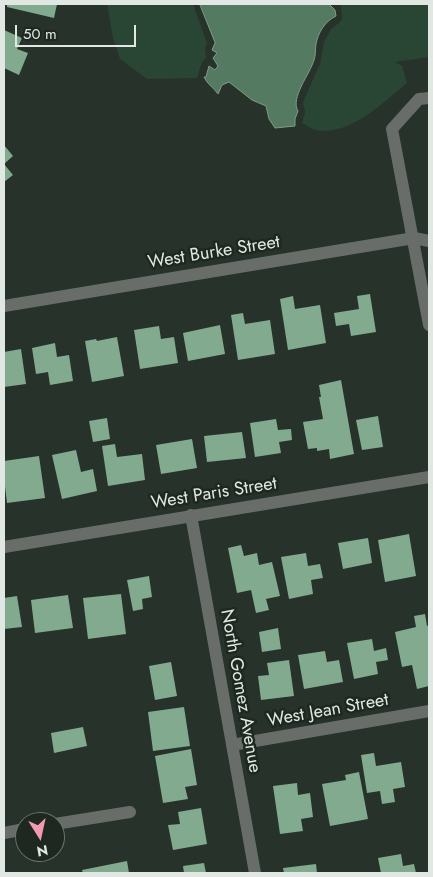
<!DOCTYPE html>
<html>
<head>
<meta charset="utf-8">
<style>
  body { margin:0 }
  #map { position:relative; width:433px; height:877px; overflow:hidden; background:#27322b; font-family:Jost,sans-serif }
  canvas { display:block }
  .frame { position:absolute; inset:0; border:5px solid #e1e8e3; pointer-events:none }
  .north { position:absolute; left:15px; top:812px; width:50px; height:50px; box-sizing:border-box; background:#1e2821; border:1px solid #6c756f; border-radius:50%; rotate:170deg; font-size:14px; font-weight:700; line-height:20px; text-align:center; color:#e1e8e3 }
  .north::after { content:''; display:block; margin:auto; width:18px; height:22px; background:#f29aaf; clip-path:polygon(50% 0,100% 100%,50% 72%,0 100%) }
  .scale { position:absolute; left:15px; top:25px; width:121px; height:22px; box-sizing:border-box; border:2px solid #e1e8e3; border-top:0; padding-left:6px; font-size:15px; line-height:18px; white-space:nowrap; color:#e1e8e3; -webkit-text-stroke:4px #1e2821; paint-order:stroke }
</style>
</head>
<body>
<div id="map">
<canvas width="433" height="877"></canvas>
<div class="frame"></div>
<div class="north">N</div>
<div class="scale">50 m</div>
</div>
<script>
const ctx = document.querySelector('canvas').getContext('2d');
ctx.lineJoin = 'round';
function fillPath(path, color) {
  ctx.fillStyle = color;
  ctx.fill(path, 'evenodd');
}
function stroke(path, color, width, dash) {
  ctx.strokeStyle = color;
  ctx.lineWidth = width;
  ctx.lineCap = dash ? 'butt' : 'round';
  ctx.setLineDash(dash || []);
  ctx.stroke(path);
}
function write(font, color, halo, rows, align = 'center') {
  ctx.font = font + ' Jost,sans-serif';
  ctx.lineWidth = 5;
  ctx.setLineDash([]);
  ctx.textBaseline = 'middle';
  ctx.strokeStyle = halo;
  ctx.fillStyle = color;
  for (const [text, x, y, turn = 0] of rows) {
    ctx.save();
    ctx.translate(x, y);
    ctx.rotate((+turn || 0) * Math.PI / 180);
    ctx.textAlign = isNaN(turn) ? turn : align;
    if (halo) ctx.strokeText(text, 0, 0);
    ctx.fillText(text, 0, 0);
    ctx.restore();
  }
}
fillPath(new Path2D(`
  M107 4H193L207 43 205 48 206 58 202 62 197 78 147 79 120 59 113 38Z
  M339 4H429V57L395 62 402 66 407 83C384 102 349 137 316 130 312 129 306 125 302 123L305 112 303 102 320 64 324 42 331 29 340 22 342 18 341 7Z`), '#284633');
const water = new Path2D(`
  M200 4H329L335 10 336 16C325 21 318 33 316 44 315 49 316 55 314 60 310 74 290 98 298 111L295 119V126L275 128 269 119 266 106 252 100 229 82 222 85 218 94C214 88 207 84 204 77H206L209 66 215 70 218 66 213 58 217 53 212 50 215 43Z`);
fillPath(water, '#547b61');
stroke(water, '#7e9c88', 1);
fillPath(new Path2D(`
  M7 4H57L54 18 7 7Z
  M4 30 22 38 17 49 28 53 19 75 4 68Z
  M4 145 13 156 4 164 13 175 4 182Z
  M370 294 376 332 351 336 349 324 336 326 334 313 359 309 357 296Z
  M293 296 295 309 320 305 326 343 288 350 280 299Z
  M243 313 245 324 270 320 275 354 238 360 231 315Z
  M220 325 225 354 188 361 183 333Z
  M159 326 161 339 174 337 178 363 140 369 134 330Z
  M117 337 124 376 92 382 85 341 96 339 97 341Z
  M55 343 57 357 69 355 73 381 50 385 48 372 36 374 32 348Z
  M21 349 26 384 4 387V352Z
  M341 380 354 454 330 459 329 449 317 451V448L308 449 303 422 323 419 319 397H321L319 385Z
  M378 416 383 447 362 450 356 420Z
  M107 418 110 439 93 442 89 421Z
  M276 419 278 430 291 429 292 440 279 442 281 453 255 457 250 423Z
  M242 432 246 458 207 462 204 436Z
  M192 439 197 468 161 474 156 445Z
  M115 444 117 457 142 454 145 480 108 486 102 446Z
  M76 450 81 472 93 469 97 491 62 499 52 455Z
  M39 456 45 498 7 503 4 478V461Z
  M409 534 416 576 385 582 378 540Z
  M368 538 372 563 343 569 338 543Z
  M241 545 244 556 257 553 259 565 272 562 280 596 266 599 269 610 256 613 251 590 237 593 228 548Z
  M306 553 308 566 320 564 323 578 311 580 313 594 289 599 281 557Z
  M149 576 152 597 142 599 143 609 133 611 127 580Z
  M121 594 126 634 88 639 83 598Z
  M68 595 73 628 35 633 31 600Z
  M17 596 22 627 4 629V598Z
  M425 614 427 626 429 625V686L417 689 412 665 402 667 395 632 416 627 414 616Z
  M278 628 281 649 262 652 259 632Z
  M372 639 374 651 386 648 388 660 376 662 378 674 354 679 347 643Z
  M325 651 327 662 339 660 343 682 304 689 298 655Z
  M289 660 294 696 261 700 258 676 269 675 267 663Z
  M171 662 177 696 155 700 149 666Z
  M184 707 190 746 153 751 148 712Z
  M83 727 87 746 54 753 51 733Z
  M191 749 197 785 185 787 188 799 163 803 155 756Z
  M374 753 376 766 401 762 405 787 393 789 395 802 382 804 380 791 367 793 361 755Z
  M359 772 368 819 330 826 322 784 346 780 345 775Z
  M297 783 298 795 310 793 313 817 301 819 303 831 280 834 273 786Z
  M201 808 207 844 173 850 168 825 180 824 178 812Z
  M401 854 403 866 414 864 416 873H381L378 858Z
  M127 861 129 873H83L82 870Z
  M204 863 206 873H184L183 866Z
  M316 864 317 873H284L283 868Z`), '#82aa8e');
stroke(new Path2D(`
  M429 98 419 99 392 129 429 325
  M4 306 414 238 429 241
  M191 515 255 873
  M4 547 429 477
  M232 745 429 711
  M55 824 130 812
  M4 833 25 829`), '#686d6a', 12);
write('18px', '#e1e8e3', '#1e2821', [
  ["West Burke Street",214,253,-9],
  ["West Paris Street",214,494,-9],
  ["North Gomez Avenue",240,691,80],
  ["West Jean Street",328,711,-10]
]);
</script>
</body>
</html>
